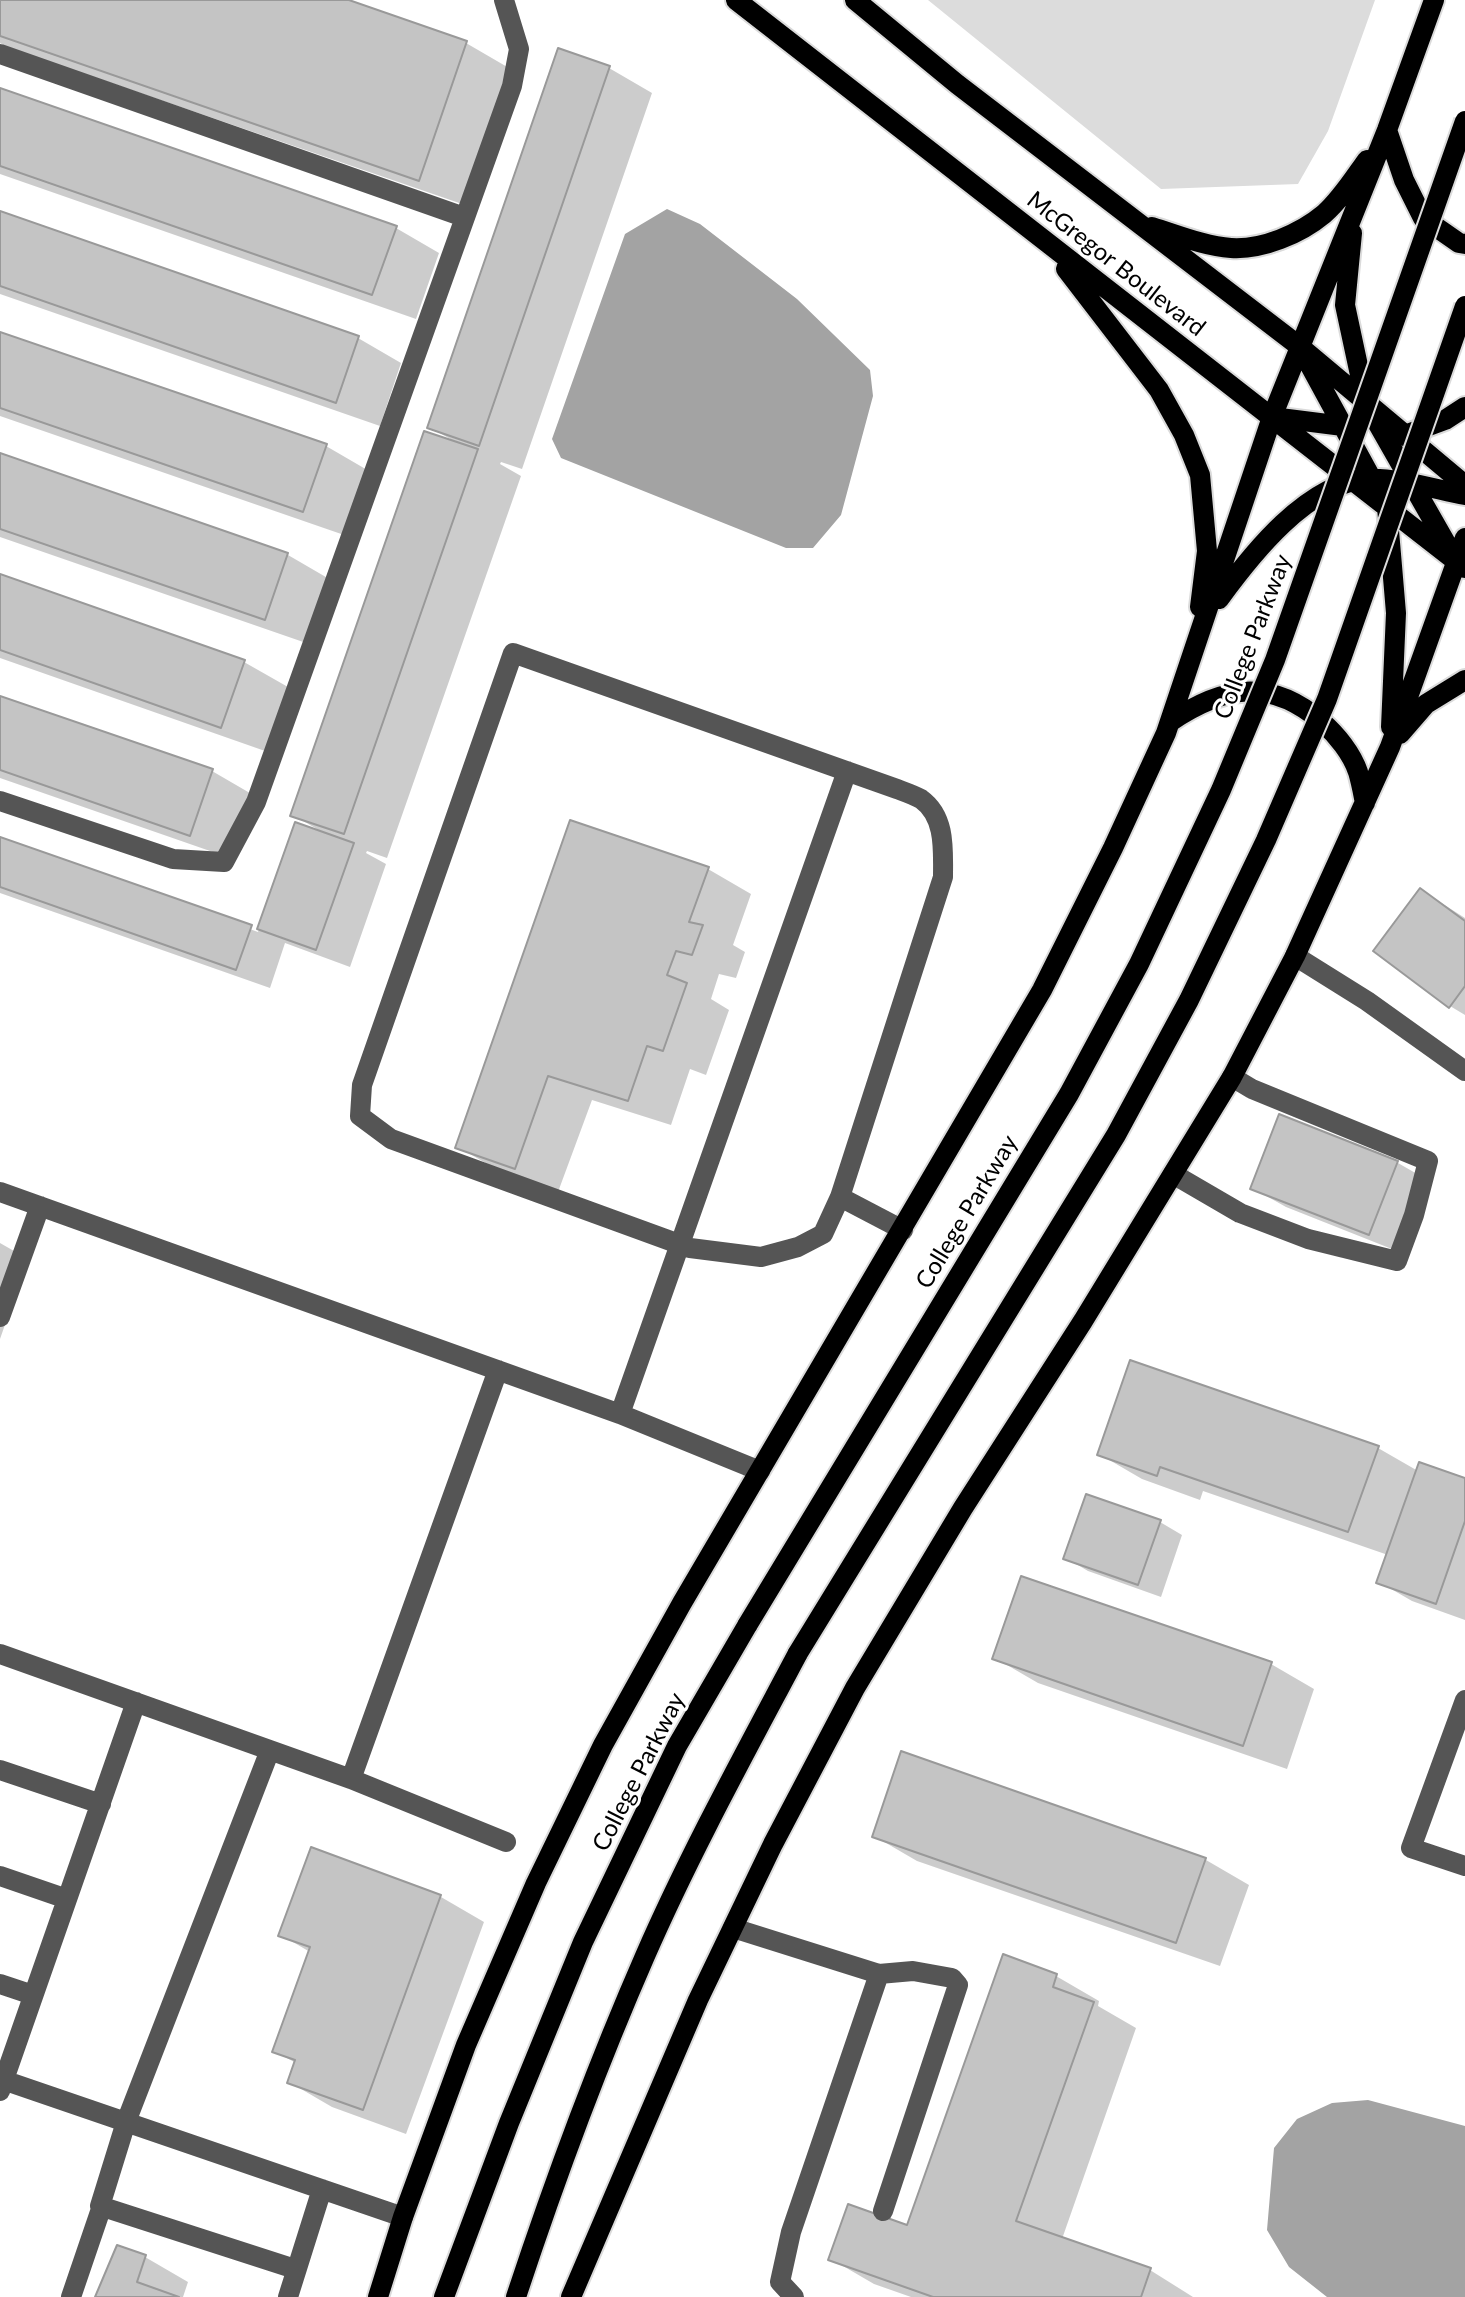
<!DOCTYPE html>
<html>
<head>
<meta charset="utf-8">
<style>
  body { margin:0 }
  canvas { display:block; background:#fff }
</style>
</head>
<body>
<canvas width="1465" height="2297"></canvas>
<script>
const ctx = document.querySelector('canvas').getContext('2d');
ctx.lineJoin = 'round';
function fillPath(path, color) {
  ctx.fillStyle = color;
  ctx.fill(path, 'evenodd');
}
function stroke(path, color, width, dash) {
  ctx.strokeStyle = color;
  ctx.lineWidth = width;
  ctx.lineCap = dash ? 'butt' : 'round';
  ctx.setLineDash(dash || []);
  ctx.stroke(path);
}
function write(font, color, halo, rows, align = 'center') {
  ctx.font = font + ' Lato,sans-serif';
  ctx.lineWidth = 6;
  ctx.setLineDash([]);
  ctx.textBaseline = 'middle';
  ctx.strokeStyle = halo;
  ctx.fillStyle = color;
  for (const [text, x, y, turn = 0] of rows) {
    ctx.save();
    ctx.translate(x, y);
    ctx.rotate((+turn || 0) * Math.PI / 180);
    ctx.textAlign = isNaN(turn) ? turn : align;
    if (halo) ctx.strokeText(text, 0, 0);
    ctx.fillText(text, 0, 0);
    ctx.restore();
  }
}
fillPath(new Path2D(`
  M928 0H1375L1328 131 1298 184 1161 189Z`), '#dcdcdc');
fillPath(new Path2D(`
  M667 209 700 224 797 299 870 370 873 396 841 515 813 548H786L561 458 552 439 625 234Z
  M1368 2100 1465 2126V2297H1327L1289 2267 1267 2230 1274 2148 1297 2119 1332 2103Z`), '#a3a3a3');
fillPath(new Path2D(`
  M0 0H343L466 43 509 68 462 204 7 47 0 43Z
  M609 68 652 93 522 469 501 462 500 464 521 476 387 858 367 851 366 853 386 864 350 967 285 943 270 988 0 893V839L258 932 296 825 322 832 293 815 452 440 429 427Z
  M0 90 396 228 439 253 416 319 0 174Z
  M0 213 358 338 401 363 380 426 0 294Z
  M0 334 326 446 369 471 347 536 0 416Z
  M0 455 288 555 331 580 309 644 0 537Z
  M0 576 244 662 288 687 265 751 0 658Z
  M0 698 212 771 255 796 233 859 0 778Z
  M708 869 751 894 733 945 745 952 736 978 719 974 711 999 729 1010 706 1075 690 1069 671 1125 592 1100 558 1192 501 1172 458 1147Z
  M1421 890 1465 918V1015L1450 1006Z
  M1280 1117 1398 1163 1431 1182 1402 1253 1286 1207 1252 1188Z
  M0 1243 28 1259 0 1339Z
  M1378 1448 1418 1471 1465 1480V1620L1412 1601 1379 1582 1388 1555 1203 1491 1200 1500 1142 1479 1099 1454Z
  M1160 1522 1182 1535 1161 1597 1088 1571 1066 1558Z
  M995 1658 1271 1664 1314 1689 1287 1769 1038 1683Z
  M903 1754 1206 1860 1249 1885 1220 1966 917 1861 874 1836Z
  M312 1850 441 1897 484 1922 406 2134 332 2107 289 2082 296 2063 274 2051 310 1952 281 1935Z
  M1056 1976 1099 2001 1098 2006 1136 2028 1062 2239 1150 2270 1193 2297H911L874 2284 831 2259 908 2227Z
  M145 2257 188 2282 183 2297H97Z`), '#0003');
const building = new Path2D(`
  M0 0H349L467 41 419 181 0 36Z
  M558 48 610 66 479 446 427 428Z
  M0 88 397 226 372 295 0 166Z
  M0 211 359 336 336 403 0 286Z
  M0 332 327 444 303 512 0 408Z
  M424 431 478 449 344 834 290 816Z
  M0 453 288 553 265 620 0 529Z
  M0 574 245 660 221 728 0 650Z
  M0 696 213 769 190 836 0 770Z
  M570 820 709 867 689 922 703 925 692 955 676 951 667 975 687 983 663 1051 647 1046 628 1101 548 1076 515 1169 455 1148Z
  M295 822 354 843 316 950 257 929Z
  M0 837 252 925 236 970 0 887Z
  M1420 888 1465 921V986L1449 1008 1373 951Z
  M1279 1114 1398 1161 1369 1235 1250 1189Z
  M1130 1360 1379 1446 1348 1532 1160 1467 1157 1476 1097 1455Z
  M1419 1462 1465 1478V1521L1436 1604 1376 1583Z
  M1086 1494 1161 1520 1138 1585 1063 1559Z
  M1021 1576 1272 1662 1243 1746 992 1659Z
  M901 1751 1206 1858 1176 1943 872 1837Z
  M311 1847 441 1895 363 2110 287 2083 295 2060 272 2052 310 1947 278 1936Z
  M1003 1954 1057 1974 1053 1987 1094 2002 1016 2221 1151 2268 1141 2297H933L828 2260 848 2204 907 2225Z
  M117 2245 146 2255 137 2282 179 2297H95Z`);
fillPath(building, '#c4c4c4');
stroke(building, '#999', 2);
const major = new Path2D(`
  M736 0 1465 568
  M855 0 957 84 1299 346 1465 485
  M1387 130 1404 180 1423 218 1459 243 1465 244
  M1152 227C1178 235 1204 246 1231 248 1262 250 1300 234 1324 214 1341 199 1354 178 1367 160
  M1352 233 1345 305 1366 403 1451 552
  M1066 269 1159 390 1184 435 1200 475 1207 551 1200 607
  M1307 360 1387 507 1396 613 1391 727
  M1272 417 1351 427
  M1410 433 1445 420 1465 407
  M1219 599C1251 555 1308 482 1368 479 1394 477 1438 490 1465 495
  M1170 722C1223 686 1270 677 1322 722 1337 735 1352 754 1358 772 1361 782 1363 793 1365 803
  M1400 734 1426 704 1465 680
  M378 2297 403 2217 466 2045 536 1883 603 1745 682 1603 1042 990 1113 848 1166 733 1272 417 1387 130 1434 0
  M444 2297 509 2123 583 1942 677 1746 748 1624
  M516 2297C554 2182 596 2068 645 1956 690 1853 745 1753 798 1653
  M571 2297 698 2000 773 1844 855 1688 963 1508 1083 1321 1232 1077 1295 956 1390 747 1465 538`);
stroke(major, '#dbdbdb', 24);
stroke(new Path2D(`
  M0 54 464 217
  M0 801 173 859 224 862 256 802 512 86 519 49 504 0
  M1295 956 1367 1001 1465 1071
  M1173 1174 1240 1213 1308 1239 1397 1261 1414 1215 1428 1161 1252 1089 1232 1077
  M0 1192 620 1414 760 1471
  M840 1197 823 1234 798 1247 761 1257 690 1248 391 1139 360 1116 362 1085 513 653 897 789C905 792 914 795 921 799 946 817 943 850 943 877L840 1197 903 1230
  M0 1317 40 1206
  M620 1414 847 771
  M0 1654 351 1779 506 1842
  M1465 1700 1411 1848 1465 1866
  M270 1750 126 2122 100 2206 295 2269
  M0 1770 101 1804
  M351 1779 498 1370
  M0 1876 67 1899
  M733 1928 879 1974 913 1971 952 1978 958 1985 883 2211
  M0 1984 33 1995
  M0 2079 403 2217
  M0 2091 136 1702
  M71 2297 102 2206
  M288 2297 322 2189
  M794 2297 780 2282 791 2232 879 1974`), '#555', 20);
stroke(major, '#000', 20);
const majorBridge = new Path2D(`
  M748 1624 1069 1094 1139 964 1221 790 1275 660 1465 121
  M798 1653 1116 1135 1189 1000 1266 840 1327 699 1465 306`);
stroke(majorBridge, '#dbdbdb', 24, []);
stroke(majorBridge, '#000', 20);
write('24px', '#000', '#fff', [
  ["McGregor Boulevard",1116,264,38],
  ["College Parkway",1253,637,-69],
  ["College Parkway",967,1212,-59],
  ["College Parkway",639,1772,-63]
]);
</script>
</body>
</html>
